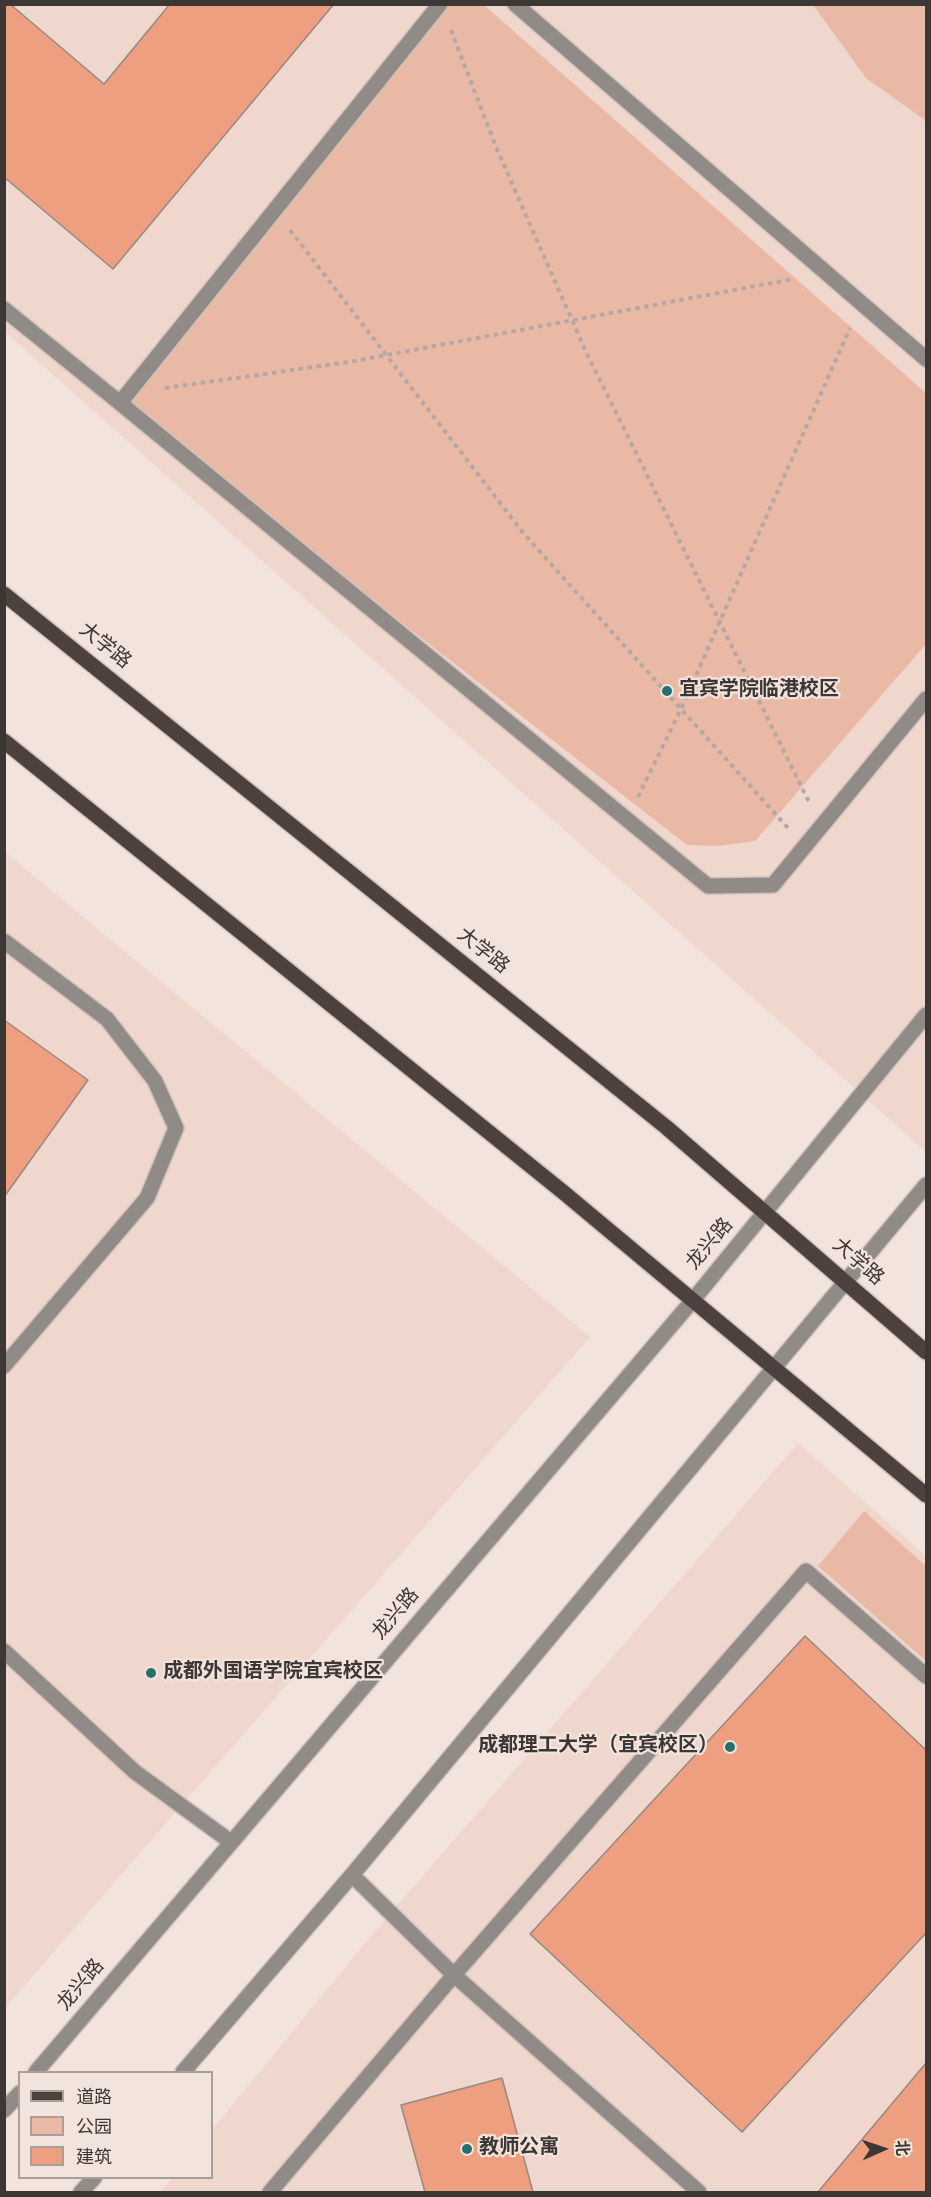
<!DOCTYPE html>
<html>
<head>
<meta charset="utf-8">
<style>
  body { margin:0 }
  #map { position:relative; width:931px; height:2197px; overflow:hidden; background:#f3e3dd; font-family:Overpass,"Noto Sans SC",sans-serif }
  canvas { display:block }
  .frame { position:absolute; inset:0; border:6px solid #3c3634; pointer-events:none }
  .legend { position:absolute; left:18px; top:2071px; width:195px; height:108px; box-sizing:border-box; background:#f3e3dd; border:2px solid #aa9e99; margin:0; padding:8px 10px; list-style:none; font-size:18px; color:#3c3634 }
  .legend li { display:flex; align-items:center; gap:12px; height:30px }
  .legend b { width:30px; border:2px solid #aa9e99 }
  .north { position:absolute; left:853px; top:2119px; width:60px; height:60px; -webkit-text-stroke:4px #f3e3dd; paint-order:stroke; rotate:87deg; font-size:16px; font-weight:700; line-height:24px; text-align:center; color:#3c3634 }
  .north::after { content:''; display:block; margin:auto; width:21px; height:27px; background:#3c3634; clip-path:polygon(50% 0,100% 100%,50% 72%,0 100%) }
</style>
</head>
<body>
<div id="map">
<canvas width="931" height="2197"></canvas>
<div class="frame"></div>
<ul class="legend">
<li><b style="height:8px;background:#4c413d"></b>道路</li>
<li><b style="height:16px;background:#eab9a6"></b>公园</li>
<li><b style="height:16px;background:#ee9f80"></b>建筑</li>
</ul>
<div class="north">北</div>
</div>
<script>
const ctx = document.querySelector('canvas').getContext('2d');
ctx.lineJoin = 'round';
function fillPath(path, color) {
  ctx.fillStyle = color;
  ctx.fill(path, 'evenodd');
}
function stroke(path, color, width, dash) {
  ctx.strokeStyle = color;
  ctx.lineWidth = width;
  ctx.lineCap = dash ? 'butt' : 'round';
  ctx.setLineDash(dash || []);
  ctx.stroke(path);
}
function write(font, color, halo, rows, align = 'center') {
  ctx.font = font + ' Overpass,"Noto Sans SC",sans-serif';
  ctx.lineWidth = 4.5;
  ctx.setLineDash([]);
  ctx.textBaseline = 'middle';
  ctx.strokeStyle = halo;
  ctx.fillStyle = color;
  for (const [text, x, y, turn = 0] of rows) {
    ctx.save();
    ctx.translate(x, y);
    ctx.rotate((+turn || 0) * Math.PI / 180);
    ctx.textAlign = isNaN(turn) ? turn : align;
    if (halo) ctx.strokeText(text, 0, 0);
    ctx.fillText(text, 0, 0);
    ctx.restore();
  }
}
fillPath(new Path2D(`
  M5 5H926V1152L5 332Z
  M5 852 590 1337 5 2008Z
  M798 1443 926 1556V2192H160L172 2178H212V2130L369 1938Z`), '#f0d7ce');
fillPath(new Path2D(`
  M440 5H484L926 393V644L755 841 719 846 687 845 120 403Z
  M813 5H926V121L866 78Z
  M864 1511 926 1566V1661L818 1566Z`), '#eab9a6');
const building = new Path2D(`
  M4 4H10L104 84 170 4H334L113 269 4 177Z
  M4 1020 88 1080 4 1197Z
  M805 1636 926 1750V1933L742 2132 530 1934Z
  M926 2063V2192H818Z
  M502 2078 533 2192H425L401 2105Z`);
fillPath(building, '#ee9f80');
stroke(building, '#978883', 1.5);
const minor = new Path2D(`
  M515 4 926 359
  M4 309 120 403 440 4
  M120 403 708 886 773 885 926 699
  M4 941 107 1019 155 1081 176 1128 147 1198 4 1366
  M4 1651 135 1772 231 1842
  M352 1875 454 1975 699 2192
  M36 2072 693 1300 926 1015
  M183 2072 352 1875 926 1185
  M4 2110 20 2093
  M81 2192 94 2178
  M270 2192 454 1975 806 1571 926 1676`);
const major = new Path2D(`
  M4 594 666 1127 926 1352
  M4 741 563 1192 926 1495`);
stroke(minor, '#cec0bb', 18);
stroke(major, '#cec0bb', 18);
stroke(new Path2D(`
  M451 30 496 147 586 352 809 802
  M290 230 524 534 788 828
  M165 388 349 362 793 279
  M638 797 681 709 850 328`), '#b5a8a4', 4, [4.5, 4.5]);
stroke(minor, '#918b88', 15);
stroke(major, '#4c413d', 15);
for (const [x, y, r, color] of [
  [667,691,6,"#25706e"],
  [151,1673,6,"#25706e"],
  [730,1747,6,"#25706e"],
  [467,2149,6,"#25706e"]
]) {
  const dot = new Path2D();
  dot.arc(x, y, r, 0, 2 * Math.PI);
  ctx.fillStyle = color;
  ctx.fill(dot);
  stroke(dot, '#f3e3dd', 2);
}
write('20px', '#3c3634', '#f3e3dd', [
  ["大学路",104,647,39],
  ["大学路",482,952,39],
  ["龙兴路",711,1245,-50],
  ["大学路",857,1263,41],
  ["龙兴路",397,1615,-50],
  ["龙兴路",82,1986,-50]
]);
write('bold 20px', '#3c3634', '#f3e3dd', [
  ["宜宾学院临港校区",679,691],
  ["成都外国语学院宜宾校区",163,1673],
  ["成都理工大学（宜宾校区）",718,1747,"right"],
  ["教师公寓",479,2149]
], 'left');
</script>
</body>
</html>
